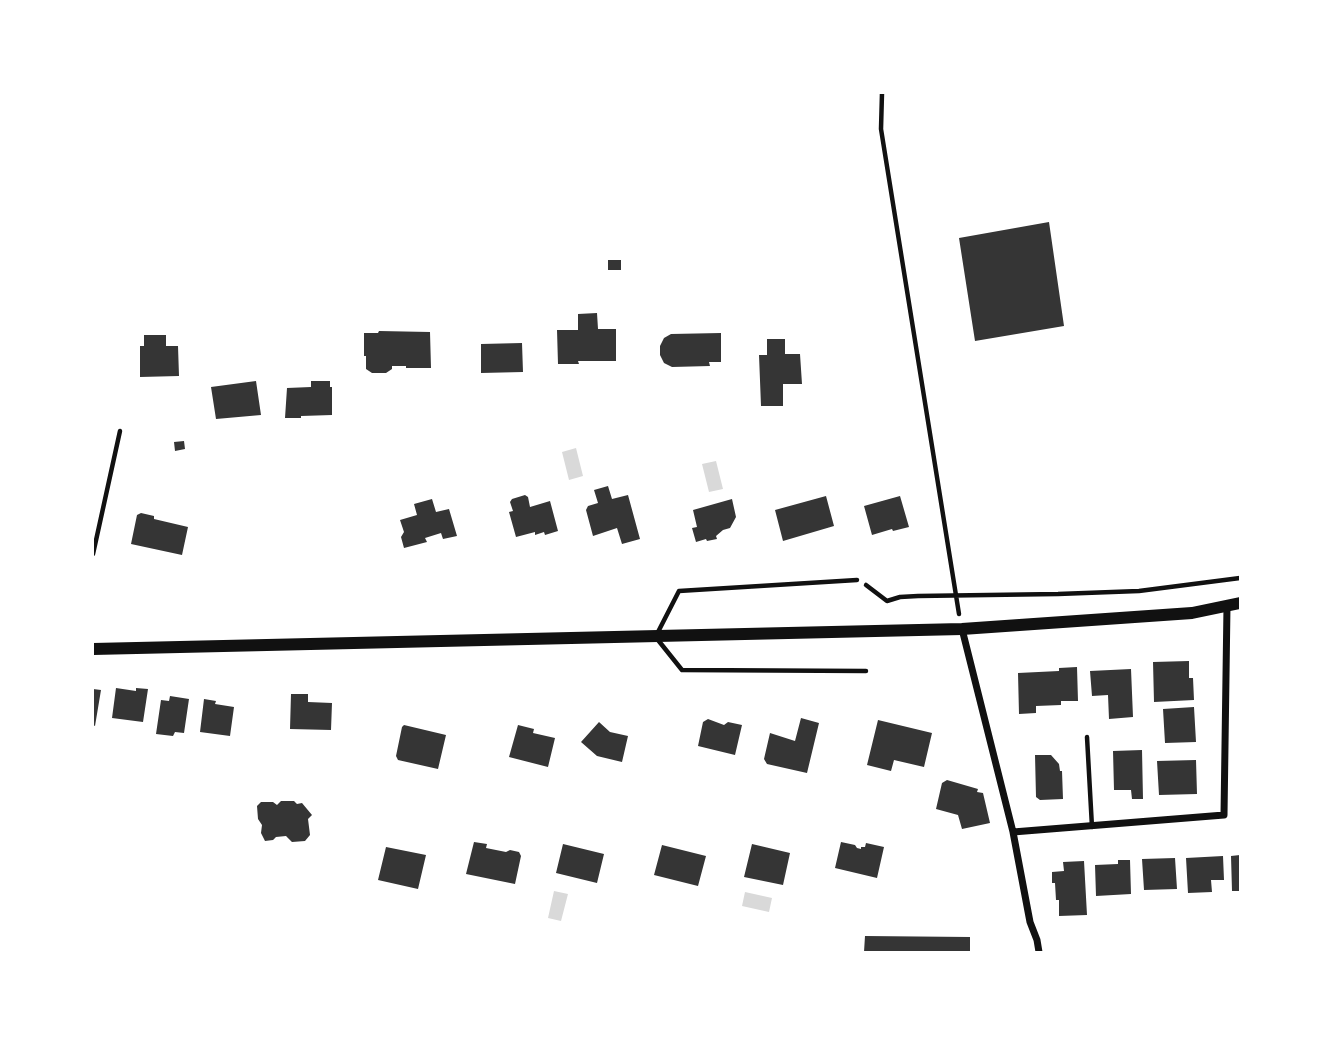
<!DOCTYPE html>
<html>
<head>
<meta charset="utf-8">
<style>
  body { margin:0 }
  #map { position:relative; width:1333px; height:1045px; overflow:hidden; background:#fff; font-family:Commissioner,sans-serif }
  canvas { display:block }
  .frame { position:absolute; inset:0; border:94px solid #fff; pointer-events:none }
</style>
</head>
<body>
<div id="map">
<canvas width="1333" height="1045"></canvas>
<div class="frame"></div>
</div>
<script>
const ctx = document.querySelector('canvas').getContext('2d');
ctx.lineJoin = 'round';
function fillPath(path, color) {
  ctx.fillStyle = color;
  ctx.fill(path, 'evenodd');
}
function stroke(path, color, width, dash) {
  ctx.strokeStyle = color;
  ctx.lineWidth = width;
  ctx.lineCap = dash ? 'butt' : 'round';
  ctx.setLineDash(dash || []);
  ctx.stroke(path);
}
fillPath(new Path2D(`
  M576 448 583 476 569 480 562 452Z
  M716 461 723 489 709 492 702 464Z
  M554 891 568 894 561 921 548 918Z
  M745 892 772 898 769 912 742 906Z`), '#d9d9d9');
fillPath(new Path2D(`
  M1049 222 1064 326 975 341 959 238Z
  M608 260H621V270H608Z
  M597 313 598 329H616V361H578L579 364H558L557 330H578V314Z
  M379 331 430 332 431 368H406V366H392V369L386 373H372L366 369V356H364V333H378Z
  M721 333V362H709L710 366 672 367 664 363 660 355V346L664 338 671 334Z
  M144 335H166V346H178L179 376 140 377V346H144Z
  M767 339H785V354H800L802 384H783V406H761L759 355H767Z
  M522 343 523 372 481 373V344Z
  M256 381 261 415 216 419 211 387Z
  M311 381H330V387H332V415L301 416V418H285L287 388 311 387Z
  M184 441 185 449 175 451 174 442Z
  M608 486 612 499 628 495 640 539 622 544 617 528 593 536 586 510 588 506 598 503 594 490Z
  M525 495 528 497 530 507 550 501 558 531 545 535 544 532 535 535V532L516 537 509 512 513 511 510 502 512 499Z
  M826 496 834 526 783 541 775 510Z
  M900 496 909 527 893 531 892 529 872 535 864 506Z
  M432 499 436 512 449 509 457 536 443 539 441 533 425 538 427 542 404 548 401 537 404 532 400 520 417 515 414 504Z
  M732 499 736 517 730 528 723 530 716 536 717 539 707 541 706 539 696 542 692 528 697 527 693 510Z
  M141 513 154 516V519L188 527 182 555 131 544 137 515Z
  M1189 661V678H1193L1194 700 1154 702 1153 662Z
  M1077 667 1078 701H1061V705L1036 706V713L1019 714 1018 673 1059 671V668Z
  M1131 669 1133 717 1109 719 1108 695 1092 696 1090 671Z
  M116 688 136 691V688L148 689 143 722 112 718Z
  M93 689 101 690 95 726 93 725Z
  M291 694H308V702L332 703 331 730 290 729Z
  M170 696 189 699 184 733 175 732 173 736 156 734 161 700 169 701Z
  M204 699 216 701 215 704 234 707 230 736 200 732Z
  M1194 707 1196 742 1165 743 1163 709Z
  M801 718 819 723 807 773 767 764 764 759 770 733 795 741Z
  M708 719 724 725 728 722 742 725 735 755 698 746 703 722Z
  M878 720 932 733 924 767 894 760 891 771 867 765Z
  M599 722 610 732 628 736 622 762 597 756 581 742Z
  M404 725 446 735 438 769 398 760 396 756 402 727Z
  M518 725 534 729 533 733 555 738 548 767 509 757Z
  M1142 750 1143 799H1132L1131 790H1114L1113 751Z
  M1035 755H1051L1059 764 1060 771H1062L1063 799 1040 800 1036 797Z
  M1196 760 1197 794 1159 795 1157 761Z
  M947 780 978 789 977 792 983 793 990 823 962 829 958 815 936 809 942 783Z
  M281 801H294L297 804 302 803 312 815 308 819 310 835 305 841 292 842 286 836 276 837 273 840 265 841 261 833 262 825 258 819 257 806 261 802H273L277 805Z
  M474 842 487 844 486 848 506 852 510 850 519 852 521 856 515 884 466 874Z
  M841 842 855 845 857 848 861 849V847H865L866 843 884 847 877 878 835 868Z
  M563 844 604 854 597 883 556 873Z
  M752 844 790 853 783 885 744 877Z
  M662 845 706 856 698 886 654 875Z
  M386 847 426 855 418 889 378 880Z
  M1240 855V891H1232L1231 856Z
  M1223 856 1224 880H1211L1212 892 1188 893 1186 858Z
  M1175 858 1177 889 1144 890 1142 859Z
  M1118 860H1130L1131 894 1096 896 1095 865 1118 864Z
  M1084 861 1087 915 1059 916V900H1056L1055 883H1052V872L1064 871 1063 862Z
  M865 936 970 937V952H864Z`), '#353535');
stroke(new Path2D(`
  M882 93 881 129 959 614
  M866 585 887 601 900 597 918 596 1058 594 1139 591 1240 578`), '#111', 4.5);
stroke(new Path2D(`
  M93 554 120 431
  M658 632 679 591 857 580
  M658 640 682 670 866 671
  M1087 737 1092 827`), '#111', 4.5);
stroke(new Path2D(`
  M962 629 1013 832 1030 922 1037 940 1039 952
  M1013 832 1224 815 1227 606`), '#111', 7);
stroke(new Path2D(`
  M93 649 962 629 1192 613 1240 603`), '#111', 12);
</script>
</body>
</html>
